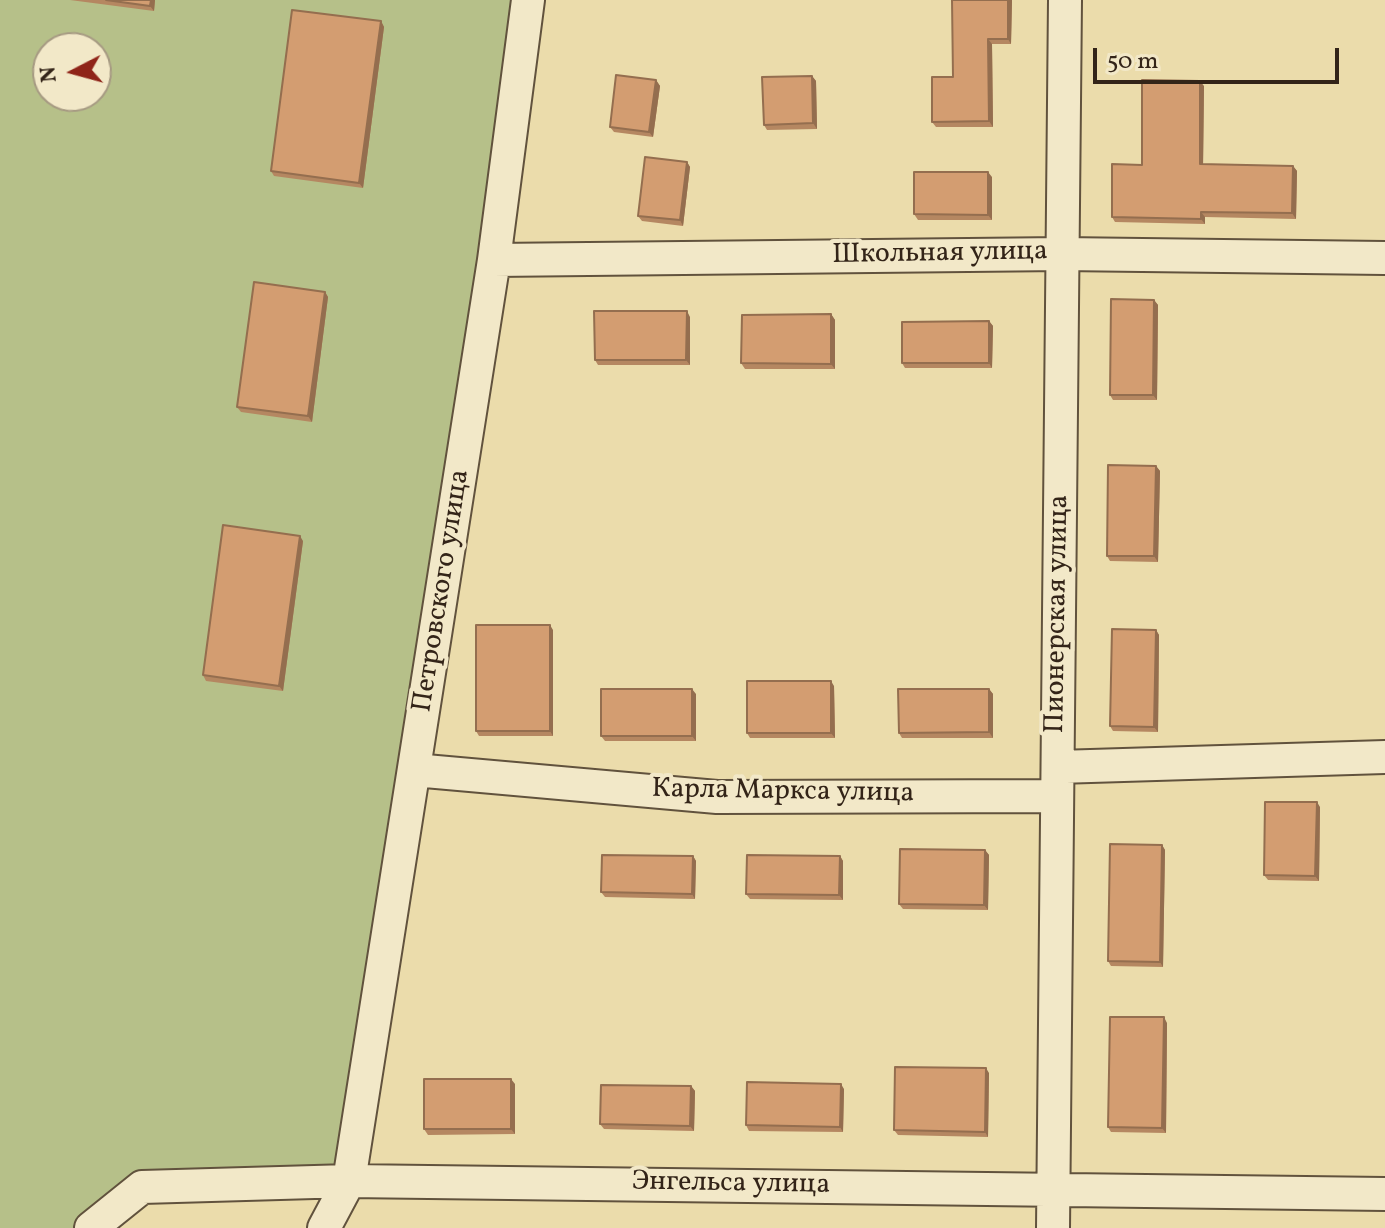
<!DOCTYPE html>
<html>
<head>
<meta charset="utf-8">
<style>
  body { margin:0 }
  #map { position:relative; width:1385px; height:1228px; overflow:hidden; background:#ebdcab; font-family:Vollkorn,serif }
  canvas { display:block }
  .north { position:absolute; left:32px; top:32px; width:80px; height:80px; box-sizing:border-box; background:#f2e8c8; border:2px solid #a69a82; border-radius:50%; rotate:264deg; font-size:22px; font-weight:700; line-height:32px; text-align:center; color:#332418 }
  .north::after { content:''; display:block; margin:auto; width:28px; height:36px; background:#8f2418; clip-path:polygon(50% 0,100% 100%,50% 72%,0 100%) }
  .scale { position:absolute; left:1093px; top:48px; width:246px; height:36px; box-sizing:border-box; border:4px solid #332418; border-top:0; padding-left:10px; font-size:24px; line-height:28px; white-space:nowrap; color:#332418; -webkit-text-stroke:6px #f2e8c8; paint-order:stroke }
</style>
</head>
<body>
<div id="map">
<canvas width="1385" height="1228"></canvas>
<div class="north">N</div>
<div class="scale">50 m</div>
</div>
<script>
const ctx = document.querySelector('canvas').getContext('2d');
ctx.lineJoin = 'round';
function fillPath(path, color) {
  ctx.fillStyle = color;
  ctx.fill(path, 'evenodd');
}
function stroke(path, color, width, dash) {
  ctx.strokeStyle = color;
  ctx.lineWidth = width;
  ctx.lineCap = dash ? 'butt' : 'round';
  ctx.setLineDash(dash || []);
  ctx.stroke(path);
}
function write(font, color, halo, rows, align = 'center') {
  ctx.font = font + ' Vollkorn,serif';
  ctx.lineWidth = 8;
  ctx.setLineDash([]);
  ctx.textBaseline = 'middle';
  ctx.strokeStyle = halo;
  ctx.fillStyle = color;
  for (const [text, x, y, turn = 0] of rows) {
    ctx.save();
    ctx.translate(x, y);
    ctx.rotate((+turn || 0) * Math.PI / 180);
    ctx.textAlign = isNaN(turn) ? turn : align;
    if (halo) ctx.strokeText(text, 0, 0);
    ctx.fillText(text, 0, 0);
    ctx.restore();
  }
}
fillPath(new Path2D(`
  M0 0H528L349 1181 142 1187 91 1228H0ZM48 48H96V96H48Z`), '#b6c089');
const minor = new Path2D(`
  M494 260 1062 254 1385 258
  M1058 767 1385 757
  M414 770 717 797 1057 796
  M91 1228 142 1187 349 1181 1385 1194
  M324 1228 349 1181 494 260 528 0
  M1053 1228 1065 0`);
stroke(minor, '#61523d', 36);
stroke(minor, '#f2e8c8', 32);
fillPath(new Path2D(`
  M70 0H155L154 11Z
  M952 0H1012L1011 44H992L993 127H936L932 122 953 77Z
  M381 21 384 27 363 188 274 176 271 171Z
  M812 76 816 81 817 129 767 130 764 125Z
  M656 80 660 86 653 137 614 132 610 127Z
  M1204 86 1203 164 1293 166 1297 171 1296 219 1205 217V224L1115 222 1112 217 1142 165Z
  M687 162 690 167 683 226 642 221 638 216Z
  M992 177V220H918L914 214Z
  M325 292 328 297 312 422 241 412 237 407Z
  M1154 300 1158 305 1157 400H1113L1110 395Z
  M831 314 835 320V369H745L741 363Z
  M690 317V365H598L595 360Z
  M989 321 993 326 992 368H905L902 363Z
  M1156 466 1160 471 1158 562 1110 561 1107 556Z
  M303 541 283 691 206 681 203 675Z
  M553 630V736H479L476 731Z
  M1156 630 1159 635 1158 732 1113 731 1110 726Z
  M834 686 835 738H750L747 733Z
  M989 689 993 694V738H902L899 733Z
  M696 694V741H605L601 736Z
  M1320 807 1319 881 1268 880 1264 875Z
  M1162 845 1165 850 1163 967 1111 966 1108 961Z
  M985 850 989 855 988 910 903 909 899 904Z
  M693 856 696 861 695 899 605 897 601 892Z
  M840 856 843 861V900L750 899 746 894Z
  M1167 1023 1166 1133 1111 1132 1108 1127Z
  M989 1073 988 1137 898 1135 894 1130Z
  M515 1084V1134L428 1135 424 1129Z
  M691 1086 695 1091 694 1131 604 1129 600 1124Z
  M844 1089 843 1132 749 1131 746 1125Z`), '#b58761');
fillPath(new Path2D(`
  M151 0H155L154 11 150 6Z
  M1008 0H1012L1011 44 1008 39Z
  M381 21 384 27 363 188 359 183Z
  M988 39 992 44 993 127 989 121Z
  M812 76 816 81 817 129 813 123Z
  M656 80 660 86 653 137 649 132Z
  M1200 81 1204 86 1203 170 1200 164Z
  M687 162 690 167 683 226 680 220Z
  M1293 166 1297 171 1296 219 1292 213Z
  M988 172 992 177V220L988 215Z
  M1201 212 1205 217V224L1201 219Z
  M325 292 328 297 312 422 308 416Z
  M1154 300 1158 305 1157 400 1153 395Z
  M687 311 690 317V365L686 360Z
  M831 314 835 320V369L831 364Z
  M989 321 993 326 992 368 989 363Z
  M1156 466 1160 471 1158 562 1154 556Z
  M300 536 303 541 283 691 279 686Z
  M550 625 553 630V736L550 731Z
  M1156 630 1159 635 1158 732 1154 727Z
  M831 681 834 686 835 738 831 733Z
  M692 689 696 694V741L692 736Z
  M989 689 993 694V738L989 732Z
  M1317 802 1320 807 1319 881 1315 876Z
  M1162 845 1165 850 1163 967 1160 962Z
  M985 850 989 855 988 910 984 905Z
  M693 856 696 861 695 899 692 894Z
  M840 856 843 861V900L839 895Z
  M1164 1017 1167 1023 1166 1133 1162 1128Z
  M986 1068 989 1073 988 1137 985 1132Z
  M511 1079 515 1084V1134L511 1129Z
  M841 1084 844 1089 843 1132 840 1127Z
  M691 1086 695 1091 694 1131 690 1126Z`), '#946e4f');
const building = new Path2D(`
  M106 0H151L150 6Z
  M952 0H1008V39H988L989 121 932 122V77H953Z
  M292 10 381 21 359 183 271 171Z
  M616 75 656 80 649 132 610 127Z
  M812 76 813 123 764 125 762 77Z
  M1142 80 1200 81V164L1293 166 1292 213 1201 212V219L1112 217V164L1142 165Z
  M645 157 687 162 680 220 638 216Z
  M914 172H988V215L914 214Z
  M254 282 325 292 308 416 237 407Z
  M1111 299 1154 300 1153 395H1110Z
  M594 311H687L686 360H595Z
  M831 314V364L741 363 742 315Z
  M989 321V363H902V322Z
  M1108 465 1156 466 1154 556H1107Z
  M223 525 300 536 279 686 203 675Z
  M476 625H550V731H476Z
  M1112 629 1156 630 1154 727 1110 726Z
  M747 681H831V733H747Z
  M601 689H692V736H601Z
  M898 689H989V732L899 733Z
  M1265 802H1317L1315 876 1264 875Z
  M1110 844 1162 845 1160 962 1108 961Z
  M900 849 985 850 984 905 899 904Z
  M602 855 693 856 692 894 601 892Z
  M747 855 840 856 839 895 746 894Z
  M1110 1017H1164L1162 1128 1108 1127Z
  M895 1067 986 1068 985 1132 894 1130Z
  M424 1079H511V1129H424Z
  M747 1082 841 1084 840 1127 746 1125Z
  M601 1085 691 1086 690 1126 600 1124Z`);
fillPath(building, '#d39d71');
stroke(building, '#946e4f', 2);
write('28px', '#332418', '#f2e8c8', [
  ["Школьная улица",940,255,-1],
  ["Петровского улица",443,591,-81],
  ["Пионерская улица",1059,614,-89],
  ["Карла Маркса улица",783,793,1],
  ["Энгельса улица",731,1185,1]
]);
</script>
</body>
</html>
